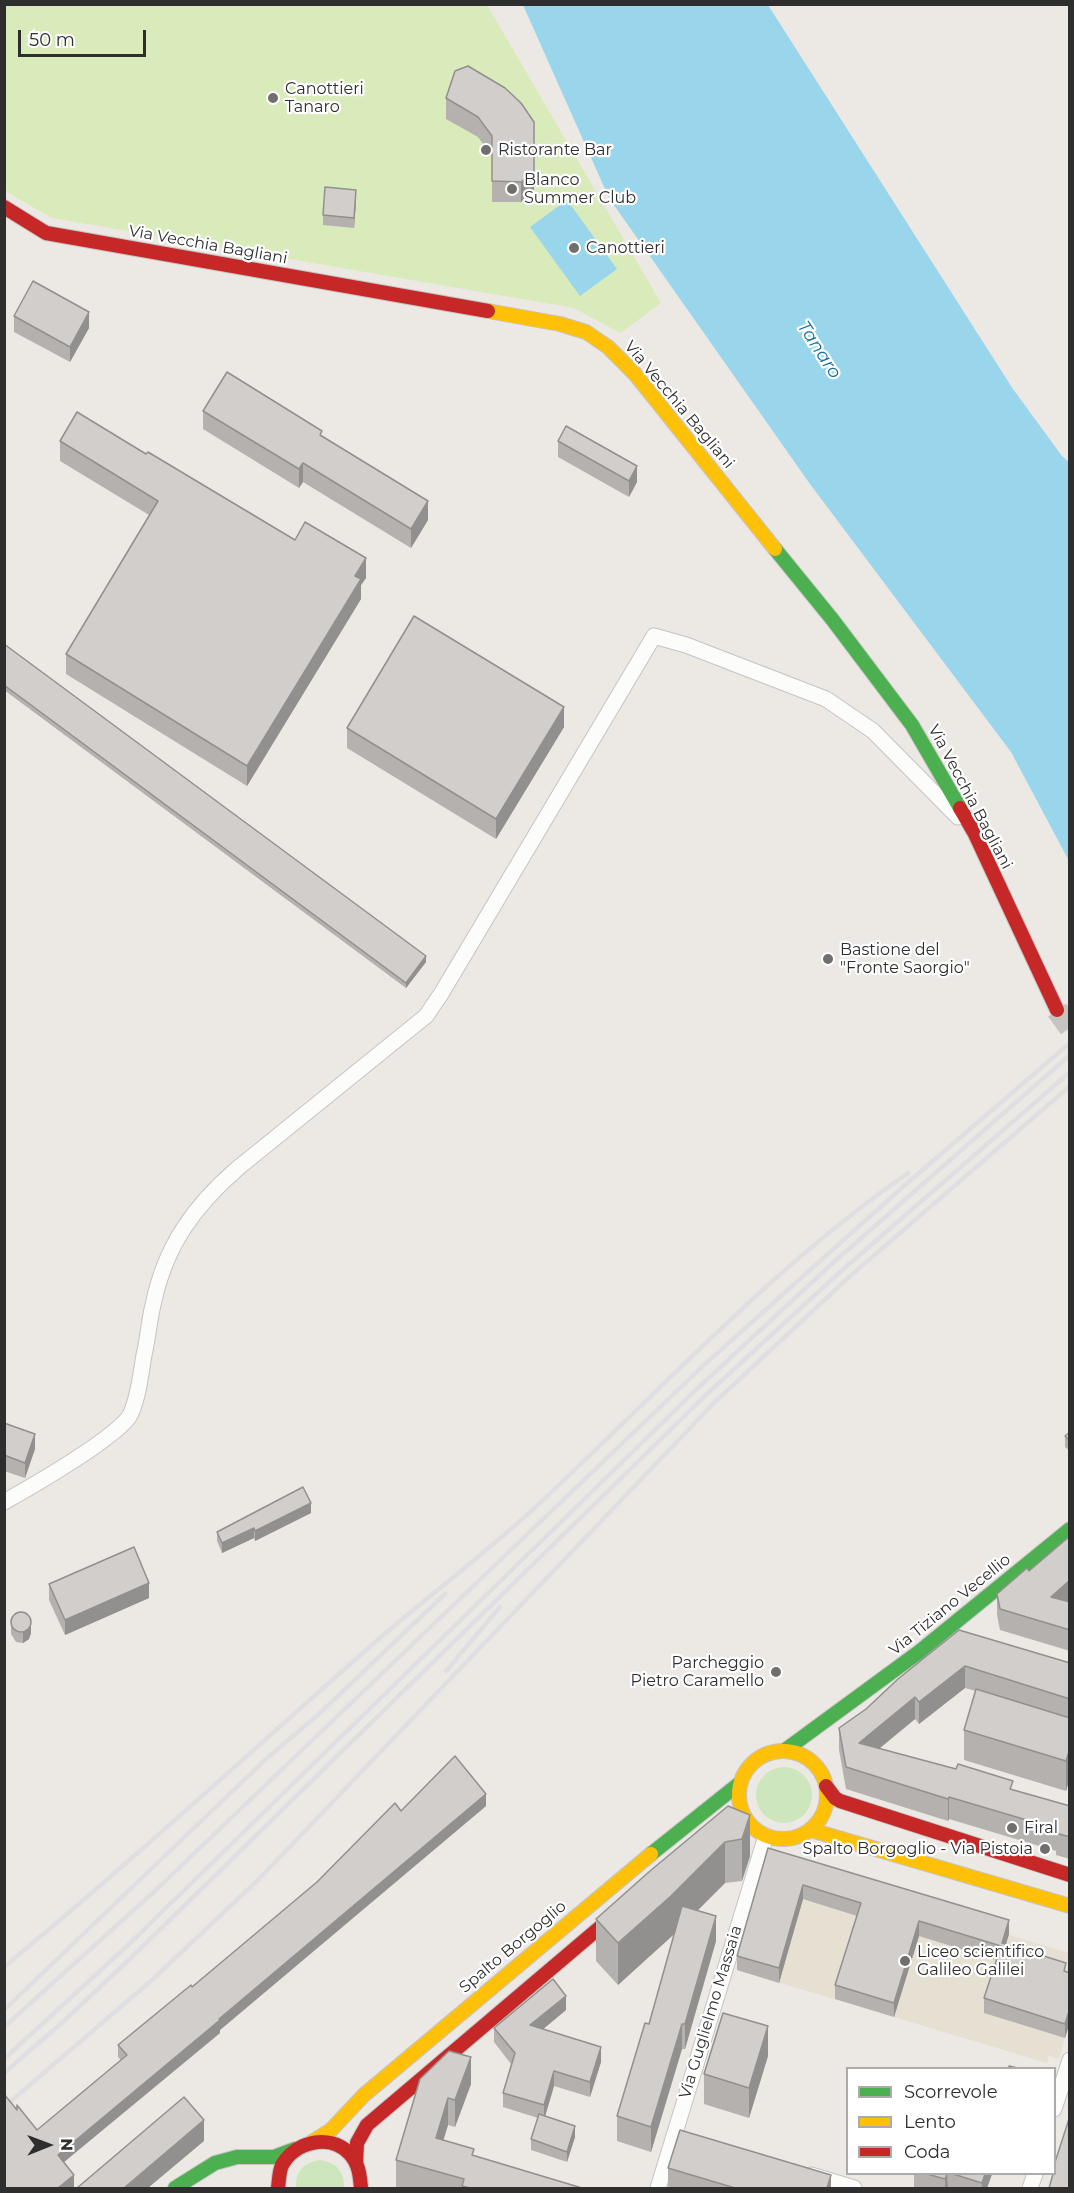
<!DOCTYPE html>
<html>
<head>
<meta charset="utf-8">
<style>
  body { margin:0 }
  #map { position:relative; width:1074px; height:2193px; overflow:hidden; background:#ece8e4; font-family:Montserrat,sans-serif }
  canvas { display:block }
  .frame { position:absolute; inset:0; border:6px solid #2e2e2e; pointer-events:none }
  .legend { position:absolute; left:846px; top:2067px; width:210px; height:108px; box-sizing:border-box; background:#fff; border:2px solid #ababab; margin:0; padding:8px 10px; list-style:none; font-size:18px; color:#2e2e2e }
  .legend li { display:flex; align-items:center; gap:12px; height:30px }
  .legend b { width:30px; border:2px solid #ababab }
  .north { position:absolute; left:18px; top:2115px; width:60px; height:60px; -webkit-text-stroke:4px #fff; paint-order:stroke; rotate:89deg; font-size:16px; font-weight:700; line-height:24px; text-align:center; color:#2e2e2e }
  .north::after { content:''; display:block; margin:auto; width:21px; height:27px; background:#2e2e2e; clip-path:polygon(50% 0,100% 100%,50% 72%,0 100%) }
  .scale { position:absolute; left:18px; top:30px; width:128px; height:27px; box-sizing:border-box; border:3px solid #2e2e2e; border-top:0; padding-left:8px; font-size:18px; line-height:21px; white-space:nowrap; color:#2e2e2e; -webkit-text-stroke:4px #fff; paint-order:stroke }
</style>
</head>
<body>
<div id="map">
<canvas width="1074" height="2193"></canvas>
<div class="frame"></div>
<ul class="legend">
<li><b style="height:8px;background:#4caf50"></b>Scorrevole</li>
<li><b style="height:8px;background:#ffc107"></b>Lento</li>
<li><b style="height:8px;background:#c62828"></b>Coda</li>
</ul>
<div class="north">N</div>
<div class="scale">50 m</div>
</div>
<script>
const ctx = document.querySelector('canvas').getContext('2d');
ctx.lineJoin = 'round';
function fillPath(path, color) {
  ctx.fillStyle = color;
  ctx.fill(path, 'evenodd');
}
function stroke(path, color, width, dash) {
  ctx.strokeStyle = color;
  ctx.lineWidth = width;
  ctx.lineCap = dash ? 'butt' : 'round';
  ctx.setLineDash(dash || []);
  ctx.stroke(path);
}
function write(font, color, halo, rows, align = 'center') {
  ctx.font = font + ' Montserrat,sans-serif';
  ctx.lineWidth = 4.5;
  ctx.setLineDash([]);
  ctx.textBaseline = 'middle';
  ctx.strokeStyle = halo;
  ctx.fillStyle = color;
  for (const [text, x, y, turn = 0] of rows) {
    ctx.save();
    ctx.translate(x, y);
    ctx.rotate((+turn || 0) * Math.PI / 180);
    ctx.textAlign = isNaN(turn) ? turn : align;
    if (halo) ctx.strokeText(text, 0, 0);
    ctx.fillText(text, 0, 0);
    ctx.restore();
  }
}
fillPath(new Path2D(`
  M768 1862 1069 1953V2022L1059 2059 1049 2056 1047 2063 737 1970Z`), '#e6e0d3');
fillPath(new Path2D(`
  M756 1795a28 28 0 1 1 56 0a28 28 0 1 1-56 0Z
  M320 2160C336 2162 345 2172 344 2188H296C295 2172 304 2162 320 2160Z`), '#cee6be');
fillPath(new Path2D(`
  M5 5H487L661 303 620 333 574 308 52 218 5 191Z`), '#d9eabb');
fillPath(new Path2D(`
  M523 5H768L1013 389 1062 456 1069 462V861L1011 752 810 484 609 198Z
  M567 200 617 269 580 296 530 227Z`), '#99d6ec');
stroke(new Path2D(`
  M1057 1010 1070 1028`), '#c6c3c0', 22, [22, 11]);
const street = new Path2D(`
  M4 1502C36 1484 68 1465 98 1444 108 1436 121 1428 129 1417 138 1402 141 1372 144 1355 148 1338 149 1321 153 1305 165 1246 194 1206 238 1168L426 1016 441 994 654 636 686 645 826 699 873 731 958 817
  M1054 2109 1070 2060
  M811 2175 854 2188
  M658 2188 766 1836
  M1030 2188 1035 2174`);
const fast = new Path2D(`
  M775 549 832 619 912 725 960 808
  M784 1751 919 1652 1070 1529
  M651 1854 740 1783
  M175 2188 215 2163 237 2157H274L295 2149`);
const slow = new Path2D(`
  M488 311 560 324 586 332 608 347 635 374 775 549
  M739 1795a44 44 0 1 1 88 0a44 44 0 1 1-88 0Z
  M811 1830 1070 1906
  M312 2142 331 2130 364 2095 651 1854`);
const jam = new Path2D(`
  M4 207 46 233 488 311
  M960 808 975 834 1057 1010
  M826 1786 835 1798 840 1801 1070 1875
  M356 2163 357 2143 367 2125 618 1912
  M278 2188C279 2181 279 2172 282 2165 295 2142 329 2133 349 2153 359 2163 360 2176 361 2188`);
stroke(street, '#c5c4c5', 17);
stroke(fast, '#c5c4c5', 16);
stroke(slow, '#c5c4c5', 16);
stroke(jam, '#c5c4c5', 16);
stroke(street, '#fcfcfb', 15);
stroke(fast, '#4caf50', 14);
stroke(slow, '#ffc107', 14);
stroke(jam, '#c62828', 14);
stroke(new Path2D(`
  M446 1671 500 1607
  M4 1967C130 1863 250 1752 373 1644 424 1599 480 1558 530 1512 655 1397 768 1270 908 1173
  M4 2010 265 1760 320 1713 445 1594
  M4 2027 156 1890 704 1365 905 1185 1070 1043
  M4 2059 127 1946 701 1385 835 1261 1070 1055
  M4 2073 64 2021 135 1954 708 1393 840 1272 1070 1072
  M4 2107 152 1980 258 1880 715 1402 848 1278 1070 1086`), '#dfdfe1', 4.5);
fillPath(new Path2D(`
  M455 71 534 192 521 202H492V156L478 137 446 119V98Z
  M356 201 354 228 323 225V215Z
  M14 316 89 328 70 362 14 332Z
  M203 411 322 437 428 520 411 548 303 482 299 488 203 429Z
  M60 441 146 454 295 540 366 578 361 585V599L247 786 66 674V654L149 515 60 461Z
  M558 441 637 482 629 497 558 457Z
  M4 644 426 962 406 988 4 690Z
  M564 727 496 839 347 748V728Z
  M4 1423 35 1449 25 1478 4 1471Z
  M1070 1432V1451L1065 1447V1436Z
  M311 1513 255 1541 254 1538 222 1553 217 1541V1532Z
  M1070 1536V1600L1069 1601 1070 1602V1651L1000 1630 997 1615V1594L1029 1571Z
  M49 1584 149 1598 65 1635 49 1600Z
  M11 1623 31 1633 29 1639 23 1643 16 1642 11 1634Z
  M959 1630 1070 1663V1778L1066 1791 964 1760V1730L976 1691 965 1688 919 1724 915 1719 879 1749 1013 1790 1070 1806V1859L1056 1855V1851L949 1819 948 1821 846 1789 839 1750V1728L866 1709Z
  M486 1806 220 2030V2033L64 2162 74 2187 73 2188H4L17 2109 37 2130 121 2060 118 2057V2045L192 1987 401 1811Z
  M728 1806 750 1856 742 1881 725 1883 697 1911 716 1941 685 2049H682L651 2152 617 2141V2116L649 2024 674 1934 618 1985 596 1961V1919Z
  M768 1848 1009 1934 1006 1944 1070 1973V2022L1065 2038 984 2013V1998L996 1960 919 1936 894 2017 835 1999V1985L857 1916 803 1899 779 1983 737 1970V1956Z
  M566 2010 543 2029 601 2062 590 2097 554 2086 545 2116 575 2137 567 2162 531 2150V2139L538 2118 503 2107V2093L511 2064 494 2042V2028Z
  M768 2056 749 2118 704 2104V2074Z
  M420 2079 471 2084 455 2127 448 2125 443 2140 474 2156 582 2188H403L396 2187V2160Z
  M668 2168 831 2188H668Z
  M914 2174H992L987 2188H914Z`), '#b4b1af');
fillPath(new Path2D(`
  M534 171V192L521 202V182Z
  M356 190V201L354 228V218Z
  M89 312V328L70 362V347Z
  M303 463V482L299 488V469Z
  M637 466V482L629 497V481Z
  M428 501V520L411 548V529Z
  M366 558V578L361 585V599L247 786V766Z
  M564 707V727L496 839V819Z
  M426 956V962L406 988V983Z
  M35 1434V1449L25 1478V1463Z
  M311 1503V1513L255 1541V1531Z
  M254 1528V1538L222 1553V1543Z
  M1070 1580V1600L1051 1617V1597Z
  M149 1583V1598L65 1635V1620Z
  M31 1622V1633L29 1639 23 1643V1632Z
  M965 1666V1688L919 1724V1702Z
  M915 1697V1719L859 1765V1743Z
  M1070 1748V1778L1066 1791V1761Z
  M486 1794V1806L220 2030V2033L58 2167V2155Z
  M949 1797V1819L948 1821V1799Z
  M750 1815V1856L742 1881V1839Z
  M725 1842V1883L671 1937 618 1985V1943Z
  M803 1885V1899L779 1983V1968Z
  M716 1916V1941L685 2049V2024Z
  M1009 1920V1934L1002 1957V1943Z
  M919 1921V1936L894 2017V2003Z
  M566 1996V2010L530 2040V2025Z
  M1070 2008V2022L1065 2038V2024Z
  M682 2024V2049L651 2152V2127Z
  M768 2026V2056L749 2118V2088Z
  M601 2047V2062L590 2097V2082Z
  M471 2057V2084L455 2127V2100Z
  M554 2071V2086L544 2120V2105Z
  M448 2098V2125L436 2165V2138Z
  M204 2120V2141L148 2188H124Z
  M575 2126V2137L567 2162V2152Z
  M947 2174 948 2188H945V2179Z
  M985 2174H992L987 2188H982V2183Z
  M74 2175V2187L73 2188H58Z
  M831 2175V2188H827Z`), '#92908e');
const building = new Path2D(`
  M468 66 505 88 521 103 534 122V171L521 182 492 181V136L478 117 446 98 455 71Z
  M325 187 356 190 354 218 323 215Z
  M33 281 89 312 70 347 14 316Z
  M227 372 322 431 320 435 428 501 411 529 303 463 299 469 203 411Z
  M77 412 146 454 148 452 295 540 305 522 366 558 355 576 361 579 247 766 66 654 158 501 60 441Z
  M566 426 637 466 629 481 558 441Z
  M414 616 564 707 496 819 347 728Z
  M4 644 426 956 406 983 4 685Z
  M4 1423 35 1434 25 1463 4 1455Z
  M1070 1432V1441L1065 1436Z
  M303 1487 311 1503 255 1531 254 1528 222 1543 217 1532Z
  M1070 1536V1580L1051 1597 1070 1602V1630L1000 1609 997 1594 1027 1568 1029 1571Z
  M134 1547 149 1583 65 1620 49 1584Z
  M11 1622a10 10 0 1 1 20 0a10 10 0 1 1-20 0Z
  M959 1630 1070 1663V1699L965 1666 919 1702 915 1697 859 1743 956 1769 958 1764 1013 1781 1010 1789 1070 1806V1837L1056 1833 1057 1829 949 1797 948 1799 846 1767 839 1728 866 1709 898 1679Z
  M976 1689 1070 1718V1748L1066 1761 964 1730Z
  M455 1756 486 1794 219 2019 220 2020 58 2155 74 2175 58 2188H4V2094L17 2110V2105L37 2130 127 2055 118 2045 191 1985 192 1987 317 1882 395 1803 401 1811Z
  M728 1806 750 1815 742 1839 725 1842 671 1896 618 1943 596 1919 650 1871Z
  M768 1848 1009 1920 1002 1943 1066 1963 1064 1971 1070 1973V2008L1065 2024 984 1998 1001 1946 919 1921 894 2003 835 1985 861 1903 803 1885 779 1968 737 1956Z
  M682 1906 716 1916 685 2024H682L651 2127 617 2116 645 2023 649 2024Z
  M553 1979 566 1996 530 2025 601 2047 590 2082 554 2071 544 2105 503 2093 515 2053 494 2028Z
  M723 2013 768 2026 749 2088 704 2074Z
  M449 2051 471 2057 455 2100 448 2098 436 2138 474 2149 472 2155 582 2188H470L462 2186 464 2179 396 2160 420 2079Z
  M1009 2066 1018 2068H1009Z
  M184 2097 204 2120 124 2188H77Z
  M539 2114 575 2126 567 2152 531 2139Z
  M1070 2116V2188H1049L1053 2174H1054V2165L1056 2159Z
  M680 2130 831 2175 827 2188H735L668 2168Z
  M927 2174H947L945 2179Z
  M953 2174H985L982 2183Z`);
fillPath(building, '#d1cecb');
stroke(building, '#92908e', 1.5);
for (const [x, y, r, color] of [
  [273,98,6,"#706f6e"],
  [486,150,6,"#706f6e"],
  [512,189,6,"#706f6e"],
  [574,248,6,"#706f6e"],
  [828,959,6,"#706f6e"],
  [776,1672,6,"#706f6e"],
  [1012,1828,6,"#706f6e"],
  [1045,1849,6,"#706f6e"],
  [905,1961,6,"#706f6e"]
]) {
  const dot = new Path2D();
  dot.arc(x, y, r, 0, 2 * Math.PI);
  ctx.fillStyle = color;
  ctx.fill(dot);
  stroke(dot, '#fff', 2);
}
write('16px', '#2e2e2e', '#fff', [
  ["Canottieri",285,89],
  ["Tanaro",285,107],
  ["Ristorante Bar",498,150],
  ["Blanco",524,180],
  ["Summer Club",524,198],
  ["Canottieri",586,248],
  ["Bastione del",840,950],
  ["\"Fronte Saorgio\"",840,968],
  ["Parcheggio",764,1663,"right"],
  ["Pietro Caramello",764,1681,"right"],
  ["Firal",1024,1828],
  ["Spalto Borgoglio - Via Pistoia",1033,1849,"right"],
  ["Liceo scientifico",917,1952],
  ["Galileo Galilei",917,1970]
], 'left');
write('16px', '#2e2e2e', '#fff', [
  ["Via Vecchia Bagliani",208,245,10],
  ["Via Vecchia Bagliani",679,405,50],
  ["Via Vecchia Bagliani",970,797,62],
  ["Via Tiziano Vecellio",950,1605,-39],
  ["Spalto Borgoglio",513,1947,-40],
  ["Via Guglielmo Massaia",711,2012,-73]
]);
write('italic 18px', '#0d6fa3', '#fff', [
  ["Tanaro",819,350,57]
]);
</script>
</body>
</html>
